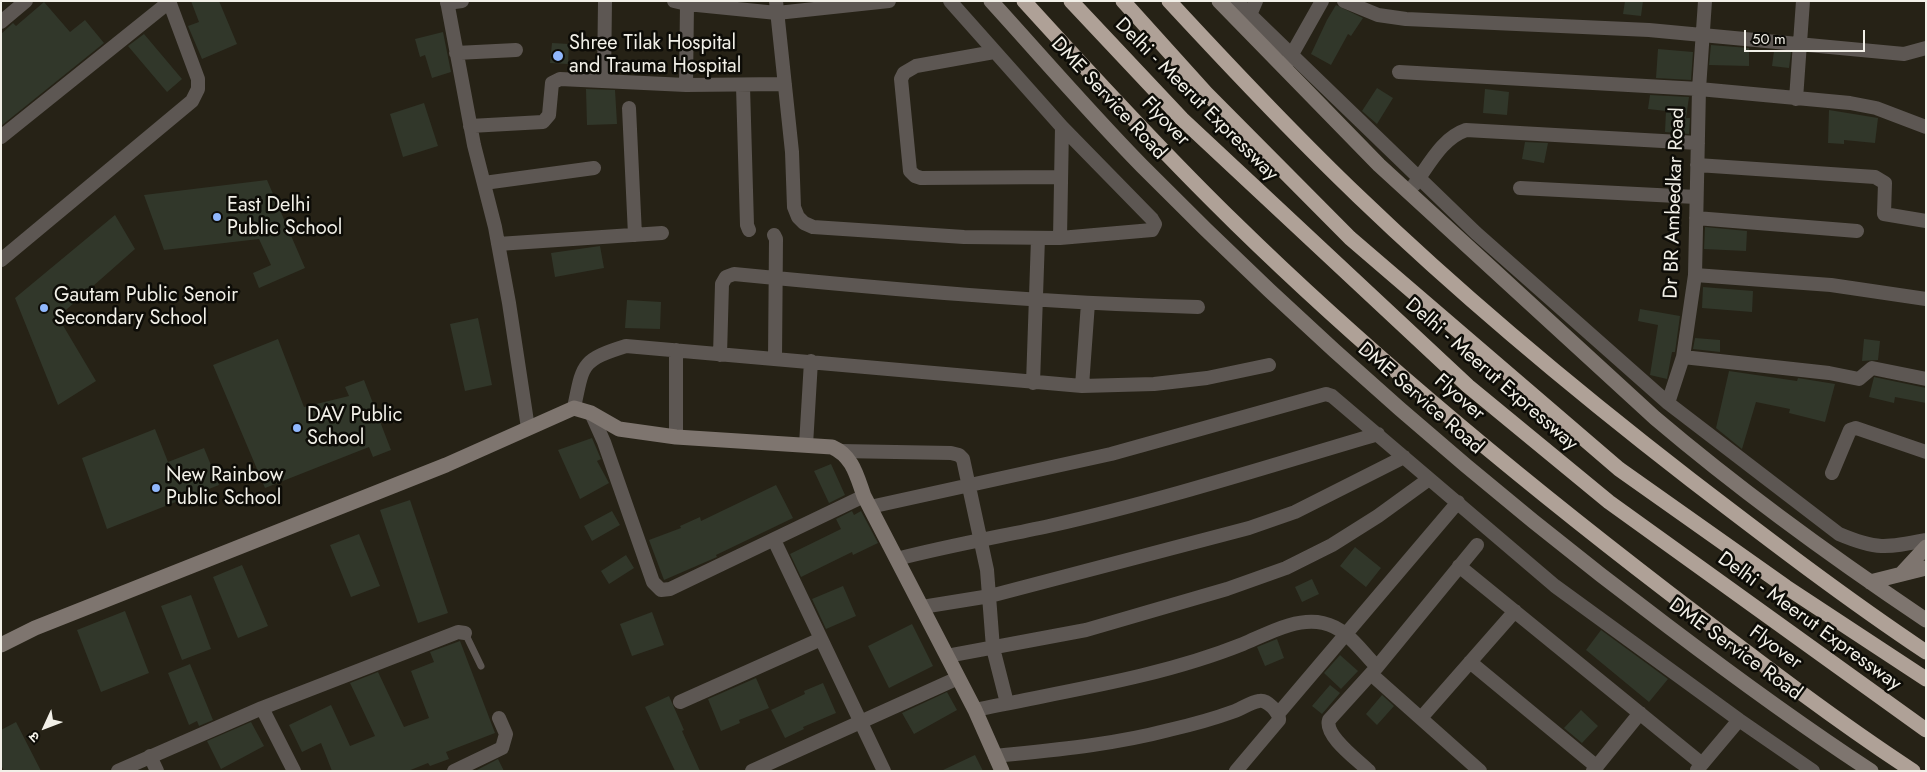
<!DOCTYPE html>
<html>
<head>
<meta charset="utf-8">
<style>
  body { margin:0 }
  #map { position:relative; width:1927px; height:772px; overflow:hidden; background:#262216; font-family:Jost,"Noto Sans Devanagari",sans-serif }
  canvas { display:block }
  .frame { position:absolute; inset:0; border:2px solid #f2f0e8; pointer-events:none }
  .north { position:absolute; left:20px; top:702px; width:50px; height:50px; -webkit-text-stroke:4px #0d0c07; paint-order:stroke; rotate:227deg; font-size:14px; font-weight:700; line-height:20px; text-align:center; color:#f2f0e8 }
  .north::after { content:''; display:block; margin:auto; width:18px; height:22px; background:#f2f0e8; clip-path:polygon(50% 0,100% 100%,50% 72%,0 100%) }
  .scale { position:absolute; left:1744px; top:30px; width:121px; height:22px; box-sizing:border-box; border:2px solid #f2f0e8; border-top:0; padding-left:6px; font-size:15px; line-height:18px; white-space:nowrap; color:#f2f0e8; -webkit-text-stroke:4px #0d0c07; paint-order:stroke }
</style>
</head>
<body>
<div id="map">
<canvas width="1927" height="772"></canvas>
<div class="frame"></div>
<div class="north">उ</div>
<div class="scale">50 m</div>
</div>
<script>
const ctx = document.querySelector('canvas').getContext('2d');
ctx.lineJoin = 'round';
function fillPath(path, color) {
  ctx.fillStyle = color;
  ctx.fill(path, 'evenodd');
}
function stroke(path, color, width, dash) {
  ctx.strokeStyle = color;
  ctx.lineWidth = width;
  ctx.lineCap = dash ? 'butt' : 'round';
  ctx.setLineDash(dash || []);
  ctx.stroke(path);
}
function write(font, color, halo, rows, align = 'center') {
  ctx.font = font + ' Jost,sans-serif';
  ctx.lineWidth = 5;
  ctx.setLineDash([]);
  ctx.textBaseline = 'middle';
  ctx.strokeStyle = halo;
  ctx.fillStyle = color;
  for (const [text, x, y, turn = 0] of rows) {
    ctx.save();
    ctx.translate(x, y);
    ctx.rotate((+turn || 0) * Math.PI / 180);
    ctx.textAlign = isNaN(turn) ? turn : align;
    if (halo) ctx.strokeText(text, 0, 0);
    ctx.fillText(text, 0, 0);
    ctx.restore();
  }
}
fillPath(new Path2D(`
  M191 1H219L237 44 202 59 188 26 199 22Z
  M1625 1H1643L1641 16 1623 14Z
  M44 2 70 32 85 20 104 43 1 126V34L13 23 16 26Z
  M1336 5 1363 18 1351 36 1348 34 1331 65 1311 54 1327 20Z
  M443 32 451 72 432 78 425 55 420 57 415 39Z
  M144 34 182 79 167 92 128 46Z
  M552 43 569 44 568 64 550 63Z
  M1711 45 1749 48V66L1709 65Z
  M1658 49 1693 52 1691 80 1656 78Z
  M1774 51 1791 52 1789 68 1772 66Z
  M1377 88 1393 98 1377 124 1362 111Z
  M586 89 615 90 617 124 587 125Z
  M1485 89 1509 92 1507 115 1483 113Z
  M1650 95 1689 97 1686 118H1690L1689 134 1665 132 1666 111 1648 109Z
  M424 103 438 146 403 157 390 114Z
  M1829 110 1878 118 1875 143 1844 140V144L1828 143Z
  M1525 142 1548 143 1544 163 1522 159Z
  M267 180 305 268 259 288 253 273 271 265 259 239 164 250 144 195Z
  M115 215 135 249 58 317 96 381 58 405 15 298Z
  M1705 227 1747 231 1746 251 1704 249Z
  M600 246 604 268 555 277 551 253Z
  M1703 287 1753 291 1752 312 1702 308Z
  M627 300 661 302 660 329 625 328Z
  M1640 309 1680 316 1675 352H1672L1667 379 1650 375 1658 325 1638 321Z
  M478 318 492 385 465 391 450 324Z
  M1695 338 1720 340V352L1693 349Z
  M278 339 304 407 349 396 345 387 364 380 391 450 373 457 369 447 265 488 213 365Z
  M1864 339 1880 341 1878 360 1862 361Z
  M1729 371 1797 381 1798 378 1835 384 1825 422 1789 413 1790 409 1756 402 1742 449 1716 428Z
  M1874 377 1926 388V403L1895 397 1894 403 1869 397Z
  M155 429 168 462 204 448 219 485 107 529 82 458Z
  M592 438 601 459 597 461 609 483 580 499 558 450Z
  M831 464 845 495 829 503 814 471Z
  M776 485 793 518 716 555 717 557 664 580 649 540 681 528 680 526 700 517 701 521Z
  M410 500 448 613 418 623 380 510Z
  M612 511 620 525 592 541 584 526Z
  M852 511 854 515 861 511 878 543 853 555 852 552 801 577 790 554 841 529 836 519Z
  M359 534 380 586 351 597 330 545Z
  M1355 547 1381 568 1366 587 1340 566Z
  M626 555 634 568 609 584 601 571Z
  M242 565 268 626 238 638 213 577Z
  M1312 579 1319 594 1302 602 1295 587Z
  M843 586 856 616 826 629 812 599Z
  M191 595 211 649 182 660 161 606Z
  M125 611 149 673 101 692 77 630Z
  M652 612 664 645 632 656 620 624Z
  M912 624 933 666 889 688 868 646Z
  M1601 630 1668 679 1649 702 1586 650Z
  M1277 639 1284 658 1265 666 1257 647Z
  M460 641 495 733 446 752 449 759 430 766 428 763 408 771H332L321 743 302 752 289 725 331 705 350 746 375 736 350 683 378 672 404 727 429 718 411 671 434 662 430 652Z
  M1340 655 1358 671 1341 689 1324 673Z
  M190 664 213 720 199 726 197 721 189 725 168 673Z
  M756 678 769 708 739 720 740 723 721 731 708 699Z
  M823 683 836 713 803 727 804 729 785 738 771 710 805 694 804 691Z
  M1330 685 1340 693 1322 714 1312 706Z
  M947 692 957 710 914 734 902 713Z
  M1382 695 1394 706 1377 725 1366 714Z
  M669 696 684 730 682 731 700 771H675L645 707Z
  M1581 710 1598 726 1582 743 1564 728Z
  M16 722 41 771H4L1 765V730Z
  M251 722 264 746 221 769 207 741Z
  M975 755 983 771H941Z
  M498 759 504 771H475Z`), '#31372a');
stroke(new Path2D(`
  M465 633 481 666`), '#5d5753', 7);
stroke(new Path2D(`
  M447 1 474 145 495 227 509 303 528 428
  M674 1 687 4V1
  M776 1 792 152 794 207 798 217 804 223 813 227 964 237 1060 238 1152 230 1155 224 1152 219 1062 127 950 1
  M1236 1 1476 233 1668 403 1839 534C1877 550 1886 548 1926 540
  M1344 1 1378 15 1406 19 1649 30 1904 54 1926 48
  M447 3 462 1
  M1250 15 1256 1
  M1 22 26 1
  M994 52 916 66 904 73 901 79 910 171 915 176 921 178 1061 177
  M456 53 516 50
  M1287 63 1322 1
  M1399 72 1699 89 1850 103 1876 108 1926 127
  M604 81 605 1
  M686 85 687 4 777 13 889 1
  M743 86 747 225 749 230
  M1796 99 1803 1
  M629 108 635 235
  M470 126 543 122 549 115 552 83 560 79 686 85 785 84
  M1 137 169 2
  M1697 165 1875 177 1885 183 1884 214 1926 221
  M484 183 594 168
  M1414 185C1429 165 1442 138 1466 130L1698 143
  M1520 188 1696 197
  M1696 218 1857 231
  M774 235 776 239 775 359
  M1060 238 1062 127
  M498 244 662 233
  M1 260 192 101 198 89V79L169 1
  M1695 275 1831 285 1926 299
  M676 350V437
  M720 355 722 284 726 277 734 274C888 289 1043 303 1198 307
  M1683 357 1829 373 1859 379 1872 368 1926 379
  M1033 383 1038 238
  M1082 386 1088 303
  M1668 403 1683 357 1695 275 1699 89 1705 1
  M574 408C583 364 581 360 626 346L1082 386 1154 384 1207 378 1269 365
  M591 413 604 442 653 582 661 590 670 589 864 496
  M806 445 811 361
  M840 451 951 453 959 455 963 459 987 570 993 648 1007 703
  M1832 473 1850 430 1856 428 1926 452
  M870 507 1111 454 1326 394 1332 396 1555 586 1739 720 1813 771
  M774 540 884 771
  M897 559C947 546 998 537 1049 526 1160 501 1269 466 1378 434
  M1459 566 1702 764
  M922 607 990 596 1249 528 1295 512 1404 457
  M947 656 1086 630 1227 589 1286 568 1332 545 1378 516 1429 479
  M1470 662 1597 767
  M1371 674 1480 771
  M680 702 821 639
  M262 708 294 771
  M975 710C1064 691 1158 678 1243 644 1267 634 1296 617 1323 623 1347 628 1360 650 1377 667
  M1278 714 1458 502
  M1421 718 1515 611
  M150 756 157 771
  M995 756C1053 750 1112 745 1169 730 1191 725 1213 719 1235 711 1243 708 1251 702 1259 701 1267 699 1280 713 1279 720L1236 771
  M1697 770 1739 720
  M118 771 262 708 458 632 465 633
  M454 771 502 748 506 734 499 718
  M752 771 958 678
  M1369 771C1358 760 1324 736 1329 720L1377 667 1477 545
  M1593 771 1640 713`), '#5d5753', 14);
stroke(new Path2D(`
  M991 1C1041 56 1090 113 1142 166 1307 333 1482 487 1669 627 1735 677 1802 726 1871 771
  M1219 1 1379 165 1655 418C1741 491 1832 557 1926 620
  M1902 573 1926 547
  M1870 582 1926 568
  M1 645 35 628 446 465 574 408 591 413 619 429 676 437 832 447C853 456 857 477 864 496L975 710 1002 771`), '#7e756f', 15);
stroke(new Path2D(`
  M1024 1C1093 77 1163 153 1236 224 1372 357 1519 478 1669 593 1749 654 1829 716 1913 771
  M1071 1 1182 119 1468 386 1609 502 1926 730
  M1123 1 1206 93 1350 238 1619 469 1786 587 1926 679
  M1169 1C1231 68 1293 134 1358 196 1463 297 1576 391 1691 480 1768 539 1845 598 1926 652`), '#afa197', 15);
for (const [x, y, r, color] of [
  [558,56,6,"#90b8fd"],
  [217,217,5,"#90b8fd"],
  [44,308,5,"#90b8fd"],
  [297,428,5,"#90b8fd"],
  [156,488,5,"#90b8fd"]
]) {
  const dot = new Path2D();
  dot.arc(x, y, r, 0, 2 * Math.PI);
  ctx.fillStyle = color;
  ctx.fill(dot);
  stroke(dot, '#0d0c07', 2);
}
write('20px', '#f2f0e8', '#0d0c07', [
  ["Shree Tilak Hospital",569,44],
  ["and Trauma Hospital",569,67],
  ["East Delhi",227,206],
  ["Public School",227,229],
  ["Gautam Public Senoir",54,296],
  ["Secondary School",54,319],
  ["DAV Public",307,416],
  ["School",307,439],
  ["New Rainbow",166,476],
  ["Public School",166,499]
], 'left');
write('20px', '#f2f0e8', '#0d0c07', [
  ["DME Service Road",1108,99,47],
  ["Delhi - Meerut Expressway",1196,100,45],
  ["Flyover",1165,122,46],
  ["Dr BR Ambedkar Road",1675,203,-88],
  ["Delhi - Meerut Expressway",1491,375,41],
  ["Flyover",1459,398,41],
  ["DME Service Road",1420,399,41],
  ["Delhi - Meerut Expressway",1809,622,36],
  ["Flyover",1775,648,36],
  ["DME Service Road",1735,650,36]
]);
</script>
</body>
</html>
